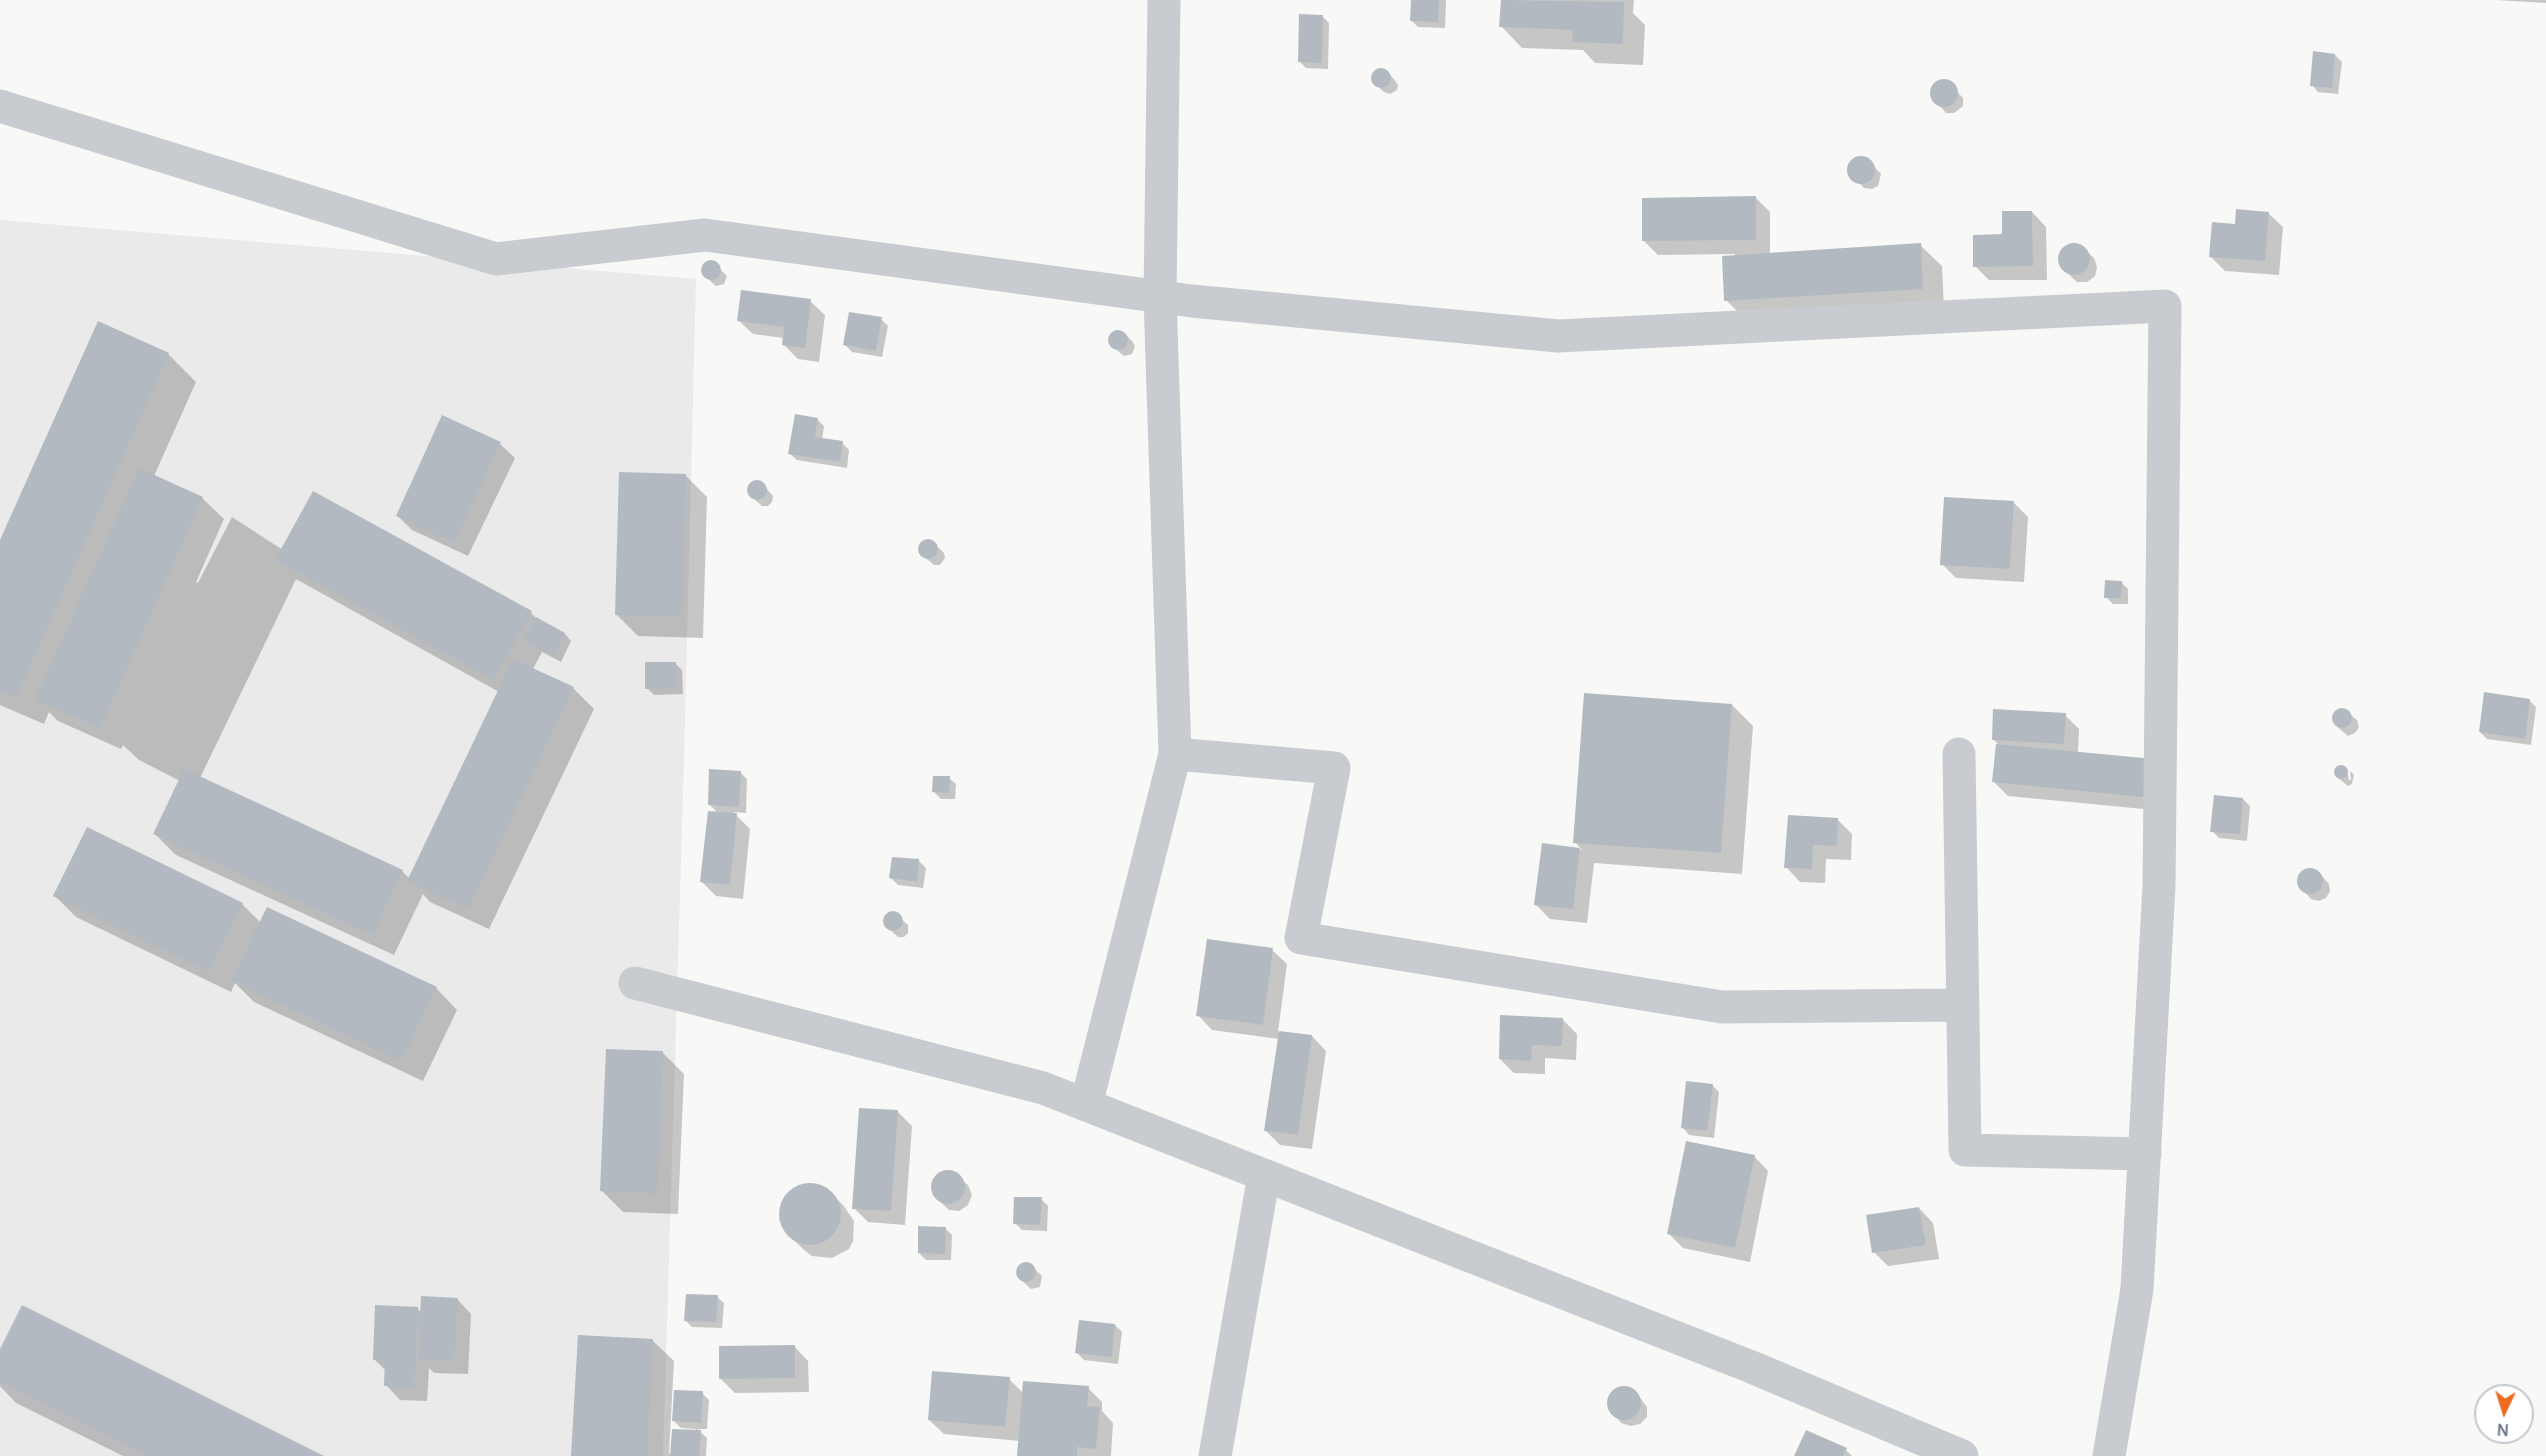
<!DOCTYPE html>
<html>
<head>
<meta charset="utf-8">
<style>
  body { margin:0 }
  #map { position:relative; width:2546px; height:1456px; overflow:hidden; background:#f8f9f6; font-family:Manrope,sans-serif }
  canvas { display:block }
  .north { position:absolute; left:2474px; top:1384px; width:60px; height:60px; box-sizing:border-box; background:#fff; border:2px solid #c2c8d0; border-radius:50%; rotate:184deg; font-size:16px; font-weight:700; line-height:24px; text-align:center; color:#667589 }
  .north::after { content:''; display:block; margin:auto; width:21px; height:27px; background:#ee6a20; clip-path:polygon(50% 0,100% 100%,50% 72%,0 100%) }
</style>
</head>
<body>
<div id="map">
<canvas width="2546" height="1456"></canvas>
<div class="north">N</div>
</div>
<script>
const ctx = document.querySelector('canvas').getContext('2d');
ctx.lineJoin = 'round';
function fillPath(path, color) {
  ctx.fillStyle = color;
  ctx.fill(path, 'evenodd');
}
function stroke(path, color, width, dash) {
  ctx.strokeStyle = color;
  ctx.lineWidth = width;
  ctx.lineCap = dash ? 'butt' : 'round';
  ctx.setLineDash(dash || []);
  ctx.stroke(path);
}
fillPath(new Path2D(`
  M0 220 696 279 684 760 663 1456H0Z`), '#e9eae9');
fillPath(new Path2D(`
  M1412 0H1446L1445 28 1418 27 1411 20Z
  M1502 0H1634L1633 13 1645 25 1643 65 1595 63 1583 50 1522 48 1501 26Z
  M2496 0H2546V3Z
  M1322 16 1329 23 1328 69 1306 68 1299 61Z
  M2335 55 2342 62 2338 94 2318 92 2312 85Z
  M1380 69 1386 71 1393 78 1398 85 1397 90 1390 94 1384 92 1376 85 1372 77 1375 71Z
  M1947 81 1963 98V106L1954 113H1946L1931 96 1933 88 1939 82Z
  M1860 157 1868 160 1881 174 1878 186 1872 189 1864 188 1849 172 1850 164Z
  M1755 197 1770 212V254L1920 245 1942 266 1944 310 1747 321 1726 300 1735 254 1658 255 1644 241Z
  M2032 212 2046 227 2047 280H1989L1975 266Z
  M2268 213 2283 227 2279 275 2225 271 2211 257Z
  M2070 245H2079L2094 258 2097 267 2095 276 2087 282H2077L2062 268 2059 259 2062 251Z
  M712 261 727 276 724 284 716 286 704 275 702 269 704 264Z
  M810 301 825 315 819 362 798 359 784 345V338L753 334 738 320Z
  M881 319 888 326 882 357 852 352 845 345Z
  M98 323 168 354 196 382 154 476 202 498 224 519 196 582 198 583 232 517 283 550 314 493 531 613 539 621 565 634 571 641 561 662 542 652 533 669 573 688 594 709 489 929 430 902 423 894 394 955 176 855 155 834 180 781 139 760 123 745 121 749 58 721 49 712 44 724 0 705V544ZM296 579 499 692 410 879 402 871 200 778Z
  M1114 332 1125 334 1132 341 1135 346 1132 354 1124 356 1111 345 1110 340Z
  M443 417 500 444 515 458 468 556 412 530 397 515Z
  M817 419 824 426 822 440 842 443 849 450 847 468 797 460 790 454Z
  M686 476 707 497 703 638 638 636 616 614Z
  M755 481 761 482 773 496 772 502 768 506H762L750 495 749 487Z
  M2013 502 2028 517 2024 582 1956 578 1942 564Z
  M923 541H932L944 553 945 558 940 565H934L921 554 920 546Z
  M2121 582 2128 589V604H2113L2106 597Z
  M675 663 682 670 683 694 654 695 647 688Z
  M2529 700 2536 707 2531 745 2487 739 2480 732Z
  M1732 705 1753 726 1742 874 1594 863 1587 923 1550 919 1536 905 1543 845 1582 850 1575 842Z
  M2343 709 2357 720 2359 727 2355 733 2348 736 2334 724 2332 717 2336 711Z
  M2065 715 2079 729 2078 753 2164 811 2008 796 1994 782 1998 744 1993 739Z
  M2342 765 2349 770H2347L2349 780H2351L2350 771 2354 775 2352 784 2348 786 2336 776 2335 770Z
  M740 772 747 779 746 813 733 812 750 829 743 899 716 896 701 881 718 813 709 804Z
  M949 778 956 784 955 799H941L934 792Z
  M2243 799 2250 806 2247 841 2219 838 2212 831Z
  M1838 820 1852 834 1851 860 1826 859 1825 883 1800 882 1786 867Z
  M88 829 242 904 261 923 436 988 457 1010 423 1081 254 1002 235 983 231 992 76 917 55 896Z
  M919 861 926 868 923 888 898 885 891 878Z
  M2309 869 2317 870 2329 884 2330 891 2326 898 2319 901 2311 899 2299 886 2298 878 2302 872Z
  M894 913 908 925V933L904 937H898L884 924 885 918Z
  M1272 950 1287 964 1278 1032 1312 1036 1326 1051 1312 1149 1280 1145 1266 1131 1279 1039 1212 1030 1198 1015Z
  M1562 1019 1577 1034 1576 1060 1545 1058V1074L1514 1073 1500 1059Z
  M663 1053 684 1074 678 1214 623 1212 601 1190Z
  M1712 1085 1719 1092 1714 1138 1689 1135 1683 1128Z
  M898 1112 912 1126 905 1225 868 1222 854 1208Z
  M1754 1156 1768 1171 1750 1262 1683 1248 1669 1234Z
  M951 1172 968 1185 972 1195 968 1205 959 1211 949 1210 933 1195V1180L941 1173Z
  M810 1184 828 1190 843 1205 854 1221 853 1241 849 1249 832 1258 812 1256 804 1250 789 1235 780 1217 781 1207 792 1190Z
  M1041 1199 1048 1206 1047 1231 1022 1230 1015 1223Z
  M1919 1208 1933 1223 1939 1259 1888 1266 1874 1252Z
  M945 1228 952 1235 951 1260H926L919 1253Z
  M1021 1265H1030L1042 1276 1040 1287 1031 1289 1019 1278 1017 1269Z
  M717 1297 724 1303 722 1328 692 1327 685 1320Z
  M457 1299 471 1314 468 1374 434 1373 429 1368 427 1401 400 1400 386 1385V1371L374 1359 417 1308 422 1313Z
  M1115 1325 1122 1332 1118 1364 1084 1360 1077 1353Z
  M652 1340 674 1361 669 1453H672L696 1431V1429L681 1428 674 1421 702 1393 709 1400 707 1429H697L707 1438 706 1456H573Z
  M794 1346 808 1361 809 1392 735 1393 721 1379Z
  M0 1353 321 1456H123L16 1403 0 1386Z
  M1009 1379 1024 1394 1088 1388 1102 1402V1411L1113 1423 1111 1456H1018L1020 1441 944 1434 929 1420Z
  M1626 1387 1635 1391 1647 1407V1417L1640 1424 1631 1426 1621 1423 1609 1406 1610 1397 1616 1390Z
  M1846 1450 1852 1456H1796Z`), '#0003');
fillPath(new Path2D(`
  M1411 0H1439L1438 22 1410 21Z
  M1501 0 1624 2 1623 44 1572 42 1573 30 1499 27Z
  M1299 14 1323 15 1322 63 1298 62Z
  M2313 51 2335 54 2332 88 2310 86Z
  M1371 78a10 10 0 1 1 20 0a10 10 0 1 1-20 0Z
  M1930 93a14 14 0 1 1 28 0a14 14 0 1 1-28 0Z
  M1847 170a14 14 0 1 1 28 0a14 14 0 1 1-28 0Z
  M1756 196V240L1642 241V198Z
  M2236 209 2269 212 2265 261 2209 257 2212 222 2235 224Z
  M2002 211H2032L2033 266 1973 267V235L2002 234Z
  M2058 259a16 16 0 1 1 32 0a16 16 0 1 1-32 0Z
  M1921 243 1923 289 1724 301 1722 256Z
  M701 270a10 10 0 1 1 20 0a10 10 0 1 1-20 0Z
  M741 290 811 299 805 348 782 345 784 327 737 321Z
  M849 312 882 317 876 351 843 345Z
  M98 321 169 353 16 698 0 691V540Z
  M1108 340a10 10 0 1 1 20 0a10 10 0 1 1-20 0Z
  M795 414 818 418 815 437 843 441 840 462 788 454Z
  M442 415 501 442 454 543 396 516Z
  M139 468 203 497 100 728 35 700Z
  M619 472 686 474 682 617 615 615Z
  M747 490a10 10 0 1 1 20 0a10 10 0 1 1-20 0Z
  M313 491 532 611 494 680 275 560Z
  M1944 497 2014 501 2010 569 1940 565Z
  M918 549a10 10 0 1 1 20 0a10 10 0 1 1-20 0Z
  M2105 580 2122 581 2121 598H2104Z
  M536 617 565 633 553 656 523 640Z
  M513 659 574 687 468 909 407 881Z
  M645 662H676V688L645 689Z
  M2484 692 2530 699 2525 739 2479 732Z
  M1584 693 1732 704 1721 853 1573 843Z
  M2332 718a10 10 0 1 1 20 0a10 10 0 1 1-20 0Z
  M1993 709 2066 713 2064 744 1992 740Z
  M1996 744 2154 759 2151 798 1992 782Z
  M2334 772a7 7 0 1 1 14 0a7 7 0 1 1-14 0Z
  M184 769 403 870 372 935 153 834Z
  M709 769 741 771 739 807 708 805Z
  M933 776H950L949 793 932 792Z
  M2214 795 2243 798 2240 834 2210 832Z
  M708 811 737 813 730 885 700 882Z
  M1788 815 1838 818 1837 846 1813 845 1812 869 1784 868Z
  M87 827 243 903 209 972 53 896Z
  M1542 843 1580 848 1573 909 1534 905Z
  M892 857 919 859 917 882 889 878Z
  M2297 881a13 13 0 1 1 26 0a13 13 0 1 1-26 0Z
  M267 907 437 987 401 1061 231 981Z
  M883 921a10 10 0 1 1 20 0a10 10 0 1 1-20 0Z
  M1207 939 1273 948 1263 1025 1196 1016Z
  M1500 1015 1563 1018 1562 1046 1532 1045 1531 1061 1499 1059Z
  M1279 1031 1312 1035 1298 1135 1264 1131Z
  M606 1049 663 1051 657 1194 600 1191Z
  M1686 1081 1713 1084 1707 1131 1681 1128Z
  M859 1108 898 1110 891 1211 852 1209Z
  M1686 1141 1755 1155 1735 1248 1667 1234Z
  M931 1187a17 17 0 1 1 34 0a17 17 0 1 1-34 0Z
  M779 1214a31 31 0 1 1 62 0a31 31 0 1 1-62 0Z
  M1014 1197H1042L1040 1225 1013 1224Z
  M1919 1207 1926 1245 1872 1253 1866 1215Z
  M918 1226 946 1227 945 1254 918 1253Z
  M1016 1272a10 10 0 1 1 20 0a10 10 0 1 1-20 0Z
  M686 1294 718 1295 716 1322 684 1321Z
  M421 1296 458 1298 454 1361 418 1359Z
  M22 1305 324 1456H148L0 1382V1349Z
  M375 1305 418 1307 414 1387 384 1386 385 1360H373Z
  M1079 1320 1115 1324 1112 1357 1075 1353Z
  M578 1335 653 1339 647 1456H571Z
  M795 1345V1378L719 1379V1346Z
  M932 1371 1010 1377 1005 1427 928 1420Z
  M1023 1381 1089 1386 1087 1406 1100 1407 1096 1449 1077 1447V1456H1017Z
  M1607 1403a17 17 0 1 1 34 0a17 17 0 1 1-34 0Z
  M674 1390 703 1391 701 1423 672 1421Z
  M672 1429 701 1430 699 1456H670Z
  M1806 1430 1847 1448 1843 1456H1794Z`), '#b3b9c0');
stroke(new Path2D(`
  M0 106 496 259 705 235 1192 301 1558 336 2165 306 2159 886 2137 1289 2109 1456
  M1175 754 1334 768 1301 938 1722 1007 1963 1005
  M1959 754 1965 1150 2145 1154
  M635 983 1043 1088 1754 1368 1962 1456
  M1086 1105 1175 754 1160 297 1164 0
  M1215 1456 1264 1175`), '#c8cbcf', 33);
</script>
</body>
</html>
